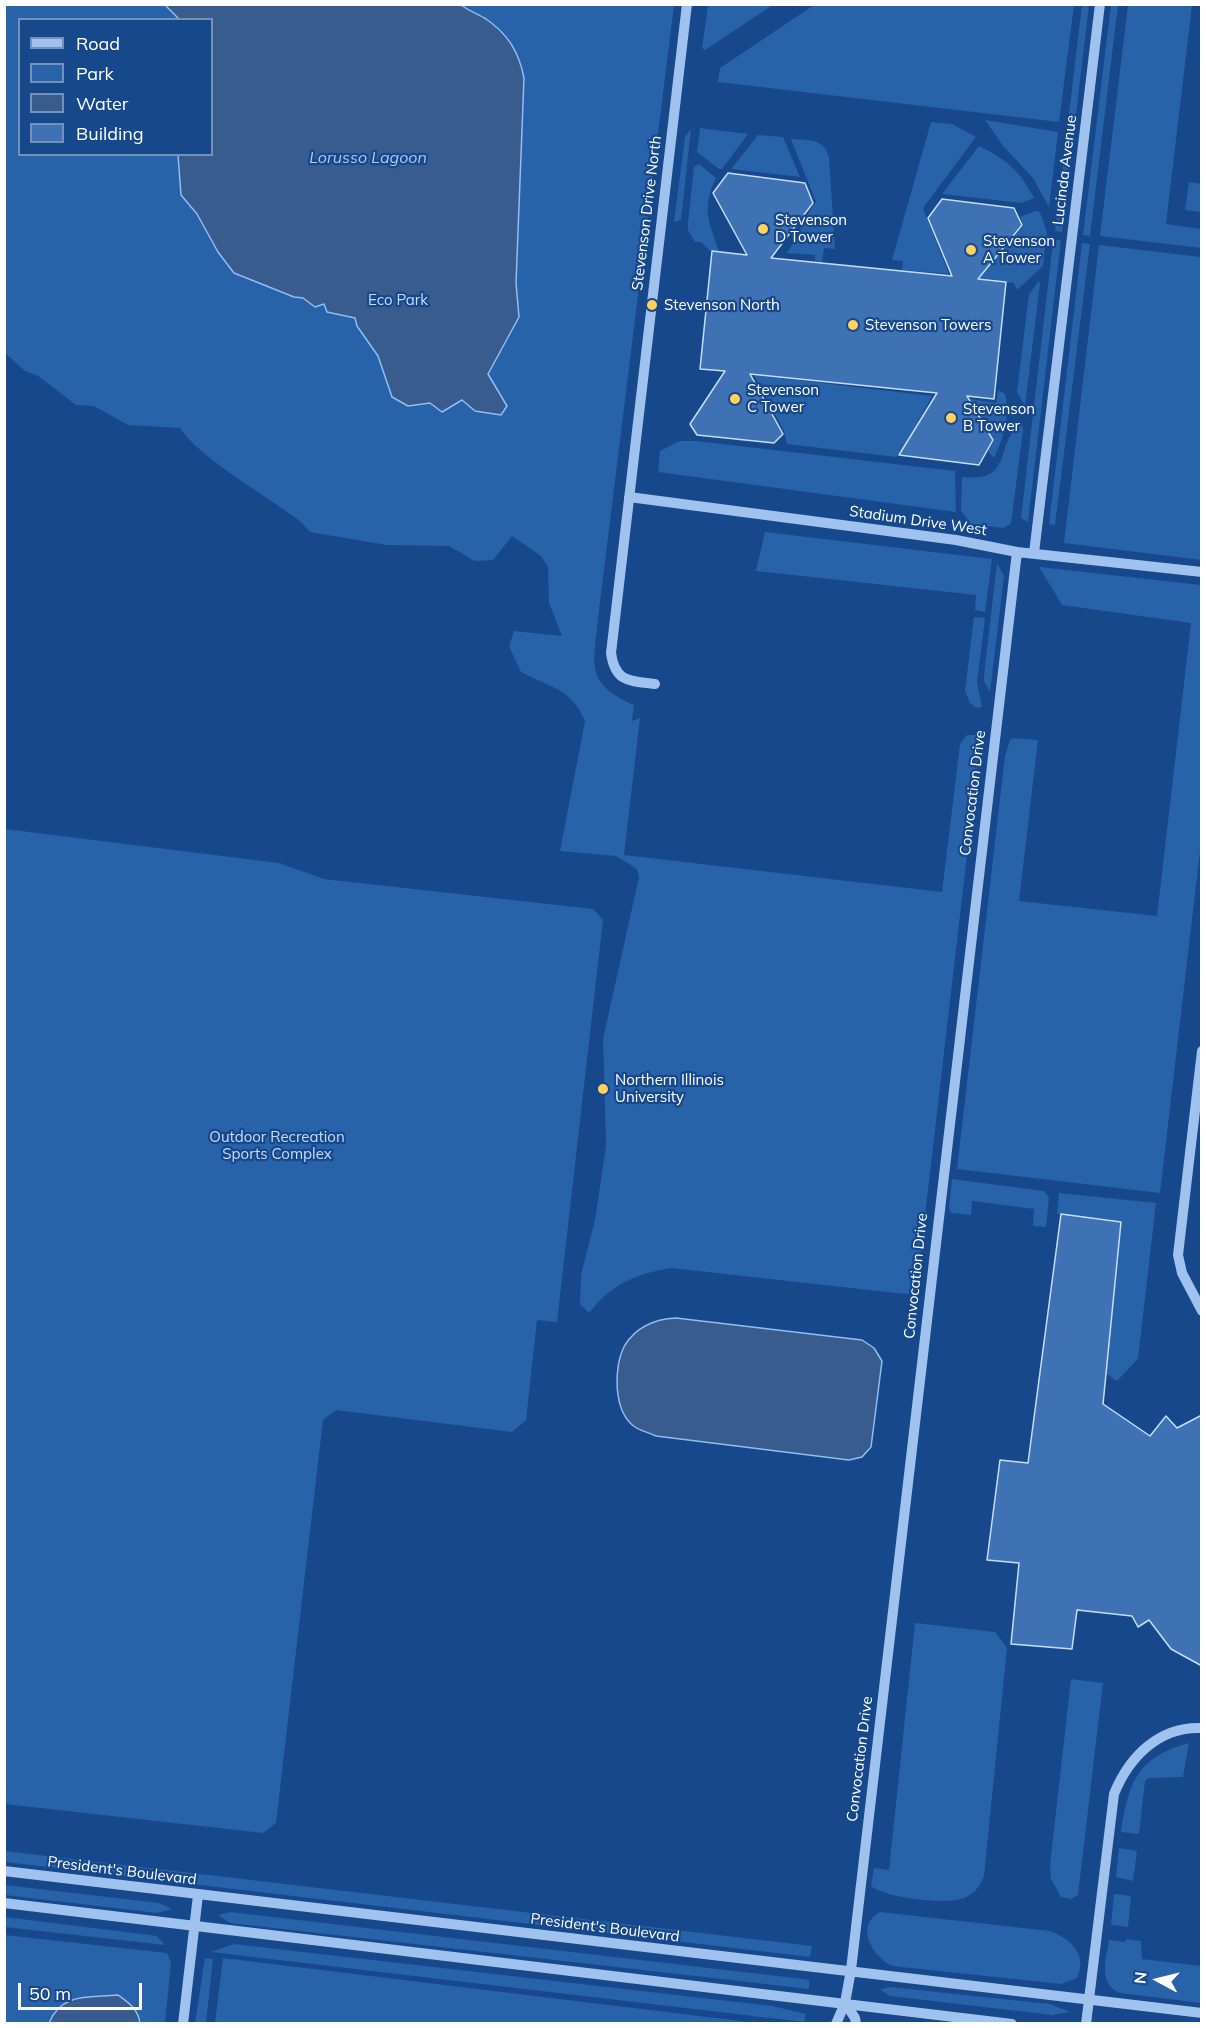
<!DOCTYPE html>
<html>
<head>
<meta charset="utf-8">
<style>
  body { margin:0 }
  #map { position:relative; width:1206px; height:2028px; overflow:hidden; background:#16488b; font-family:Mulish,sans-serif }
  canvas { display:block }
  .frame { position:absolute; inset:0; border:6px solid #fff; pointer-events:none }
  .legend { position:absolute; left:18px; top:18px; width:195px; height:138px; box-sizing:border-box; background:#16488b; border:2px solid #7391b9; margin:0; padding:8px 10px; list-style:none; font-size:18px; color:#fff }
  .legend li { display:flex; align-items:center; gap:12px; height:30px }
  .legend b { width:30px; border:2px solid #7391b9 }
  .north { position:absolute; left:1128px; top:1950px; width:60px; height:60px; -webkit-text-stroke:4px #16488b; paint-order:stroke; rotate:277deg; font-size:16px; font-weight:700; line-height:24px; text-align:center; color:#fff }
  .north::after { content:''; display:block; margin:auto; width:21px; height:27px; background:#fff; clip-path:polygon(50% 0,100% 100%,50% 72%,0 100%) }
  .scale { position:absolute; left:18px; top:1983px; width:124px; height:27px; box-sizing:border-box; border:3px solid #fff; border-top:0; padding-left:8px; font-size:18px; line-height:21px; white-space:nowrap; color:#fff; -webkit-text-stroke:4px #16488b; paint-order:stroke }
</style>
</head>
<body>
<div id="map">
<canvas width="1206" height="2028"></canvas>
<div class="frame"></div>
<ul class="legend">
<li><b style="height:8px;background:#9fc2ef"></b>Road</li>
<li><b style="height:16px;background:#2862a9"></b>Park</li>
<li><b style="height:16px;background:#375c8d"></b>Water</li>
<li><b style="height:16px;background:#3e72b4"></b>Building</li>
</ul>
<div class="north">N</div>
<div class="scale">50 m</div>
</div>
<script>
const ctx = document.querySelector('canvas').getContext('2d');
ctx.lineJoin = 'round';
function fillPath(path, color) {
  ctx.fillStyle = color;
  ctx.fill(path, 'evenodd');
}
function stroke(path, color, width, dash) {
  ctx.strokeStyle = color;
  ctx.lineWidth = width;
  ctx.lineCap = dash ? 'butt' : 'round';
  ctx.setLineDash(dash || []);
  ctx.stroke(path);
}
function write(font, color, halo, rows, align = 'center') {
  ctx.font = font + ' Mulish,sans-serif';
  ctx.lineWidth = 4.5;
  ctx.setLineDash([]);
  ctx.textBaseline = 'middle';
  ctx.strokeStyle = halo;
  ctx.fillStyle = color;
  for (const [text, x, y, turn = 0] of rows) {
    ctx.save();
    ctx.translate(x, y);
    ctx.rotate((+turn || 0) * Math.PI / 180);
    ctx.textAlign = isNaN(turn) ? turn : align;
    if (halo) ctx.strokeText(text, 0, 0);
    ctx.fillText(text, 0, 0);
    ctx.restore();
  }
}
fillPath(new Path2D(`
  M4 5H674L598 618C594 665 584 683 634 705L632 721 640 718 624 855 942 892 960 744 967 735H981L916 1293 905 1294 671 1268C635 1274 612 1284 589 1313L580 1304 581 1275 595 1220 606 1146 603 1039 639 877 637 869 616 856 560 851 585 721C571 688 549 687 521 672L509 646 514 631 562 636 549 603 548 567 541 556 512 536 493 560 475 561 449 546 387 545 310 532C299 518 288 513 274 503 248 485 196 453 180 428L128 425 94 406 76 405 38 376 25 371 4 352ZM20 20H212V154H20Z
  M708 5V4L773 5 705 50 702 48Z
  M814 5H1074L1059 122 718 82 720 68Z
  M1082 5H1089L1062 232 1055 231Z
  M1111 5H1118L1090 236 1083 235Z
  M1128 5H1192L1166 224 1201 229V248L1100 236Z
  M985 120 1058 132 1049 207 1033 178 1004 147Z
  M931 122 952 124 976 137 923 208 949 274 902 270 903 261 892 260Z
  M700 128 748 134 722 169H719L697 152Z
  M691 129 681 220 674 222 685 137Z
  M758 135 783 137 800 177 731 169Z
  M791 139C807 140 824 138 829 157L835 249 824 248 822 262 815 261V255L787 253C799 236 803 218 816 202Z
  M979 146C1006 159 1020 171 1034 198L1021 203 942 194Z
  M699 164 716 178C701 208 709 222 719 251H710L701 242H695L688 230V223L694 167Z
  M1189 182 1201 184V212L1185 210Z
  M1035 211 1040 212 1047 232 1043 266 1017 290 1014 283 1008 282 1005 286V281L979 278 1023 226 1020 217Z
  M1056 240H1061L1028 522 1021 518 1053 242Z
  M1082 243 1090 244 1055 525 1049 524Z
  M1099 245 1201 257V560L1064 543Z
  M1039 281 1040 283 1025 406 1017 392 1029 294Z
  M754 375 932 396 901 453 896 457 787 444 784 431Z
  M998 390 1005 394C1011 416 1003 439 994 458L988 451 994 439 970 399 996 403Z
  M1019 424 1022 425 1023 430 1011 524 1003 528 971 524 961 511 962 477C1013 482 994 449 1019 424Z
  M680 441H696L955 471 956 512 658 472 660 451Z
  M765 532 992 559 985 612 975 610 976 595 756 571Z
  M997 563 1004 576 990 692 984 681V675Z
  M1039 567 1201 585V843L1160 1193 957 1169 1005 756 1010 740 1014 738 1038 740 1019 901 1157 916 1191 623 1062 605Z
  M974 617 985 618 977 682 982 707 977 708 970 703 965 691Z
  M5 829 279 863 324 879 593 909 603 920 557 1322 537 1320 526 1420 512 1432 336 1410 323 1420 276 1823 263 1833 5 1804Z
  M952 1179 1044 1191 1049 1198 1046 1227 1033 1226 1034 1209 972 1201 971 1215 951 1213 949 1207Z
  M1059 1193 1156 1203 1138 1359 1117 1381 1105 1373 1121 1222 1057 1214Z
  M915 1623 995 1632 1007 1648 984 1876C980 1885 976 1893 966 1897 949 1906 886 1898 871 1886L874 1868 889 1870Z
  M1071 1679 1103 1683 1078 1895 1071 1899 1061 1897 1051 1879 1050 1865Z
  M1189 1743 1183 1777 1148 1778 1145 1781 1139 1834 1121 1832C1129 1782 1137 1757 1189 1743Z
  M1119 1848 1137 1851 1133 1881 1116 1877Z
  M5 1851 812 1946 810 1957 5 1862Z
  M5 1885 159 1903 172 1909 157 1913 5 1895Z
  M1114 1894 1131 1896 1128 1927 1111 1925Z
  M230 1912 803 1979 809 1980V1989L230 1923 218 1915Z
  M880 1912 1050 1931C1071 1939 1088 1955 1077 1978L1061 1984 892 1966C873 1957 854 1926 880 1912Z
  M5 1917 150 1935 157 1936 165 1945 5 1927Z
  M5 1935 167 1953 171 1963 165 2023 5 2024Z
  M1126 1939 1141 1941 1142 1959 1201 1966V2003L1120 1993C1098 1984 1106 1959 1109 1940L1125 1942Z
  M234 1944 772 2006 806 2014 804 2022 211 1952Z
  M205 1958 213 1959 206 2023H195Z
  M223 1958 757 2023H215Z
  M889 1987 1050 2004 1070 2012 1052 2015 890 1996 880 1990Z`), '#2862a9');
const water = new Path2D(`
  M165 5H461C469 11 478 14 486 19 508 34 519 52 524 78L516 283 519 317 488 374 507 406 501 415 475 411 462 400 442 412 430 403 408 406 392 397 378 356 357 326 355 318 327 312 324 304 315 307 303 298 294 297 234 273 218 252 197 214 181 195 178 155 212 154V20L179 19Z
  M676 1318 862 1340 874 1348 882 1361 871 1447 862 1457 849 1460 656 1436C650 1433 641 1431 635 1427 613 1412 613 1366 625 1345 637 1326 656 1319 676 1318Z
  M118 1995C129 2003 138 2009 140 2023H49C62 1992 89 1998 118 1995Z`);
fillPath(water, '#375c8d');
stroke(water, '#91bdf2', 1.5);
const building = new Path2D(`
  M728 173 805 183 813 203 771 258 952 276 928 218 942 199 1014 208 1022 225 978 279 1006 282 994 399 967 396 993 440 979 465 899 455 937 393 750 374 783 434 774 443 697 435 690 424 725 371 700 369 712 251 747 255 713 193Z
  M1061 1214 1121 1222 1103 1404 1150 1436 1166 1416 1177 1428 1202 1415V1666L1171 1649 1149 1620 1138 1627 1132 1616 1077 1610 1072 1649 1011 1644 1019 1563 987 1560 1000 1460 1028 1463Z`);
fillPath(building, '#3e72b4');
stroke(building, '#c5ddfb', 1.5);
stroke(new Path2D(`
  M629 497 956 540 1017 552 1202 572
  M1034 553 1100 4
  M655 684C629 681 615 682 611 653L687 4
  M1202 1051 1178 1255 1182 1273 1202 1311
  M4 1871 1202 2013
  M4 1903 1012 2024
  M845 2003 855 2018 856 2024
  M183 2024 198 1895
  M836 2024 845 2003 851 1970 1017 552
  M1086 2024 1114 1794C1129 1757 1159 1726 1202 1728`), '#9fc2ef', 10);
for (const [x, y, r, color] of [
  [763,229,6,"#ffd15d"],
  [971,250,6,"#ffd15d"],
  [652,305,6,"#ffd15d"],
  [853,325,6,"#ffd15d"],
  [735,399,6,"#ffd15d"],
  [951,418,6,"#ffd15d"],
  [603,1089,6,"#ffd15d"]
]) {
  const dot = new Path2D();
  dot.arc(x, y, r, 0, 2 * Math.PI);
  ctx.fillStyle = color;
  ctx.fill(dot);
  stroke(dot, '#16488b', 2);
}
write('15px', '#fff', '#16488b', [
  ["Lucinda Avenue",1065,170,-83],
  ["Stevenson Drive North",647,213,-83],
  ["Stadium Drive West",918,521,8],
  ["Convocation Drive",973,793,-83],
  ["Convocation Drive",916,1276,-84],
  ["Convocation Drive",860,1759,-83],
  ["President's Boulevard",122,1871,7],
  ["President's Boulevard",605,1928,7]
]);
write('15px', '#fff', '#16488b', [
  ["Stevenson",775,220],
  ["D Tower",775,237],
  ["Stevenson",983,241],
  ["A Tower",983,258],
  ["Stevenson North",664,305],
  ["Stevenson Towers",865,325],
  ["Stevenson",747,390],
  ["C Tower",747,407],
  ["Stevenson",963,409],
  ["B Tower",963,426],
  ["Northern Illinois",615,1080],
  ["University",615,1097]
], 'left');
write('15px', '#c5ddfb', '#16488b', [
  ["Eco Park",398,300],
  ["Outdoor Recreation",277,1137],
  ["Sports Complex",277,1154]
]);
write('italic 16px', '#abccf6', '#16488b', [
  ["Lorusso Lagoon",368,158]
]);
</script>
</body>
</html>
